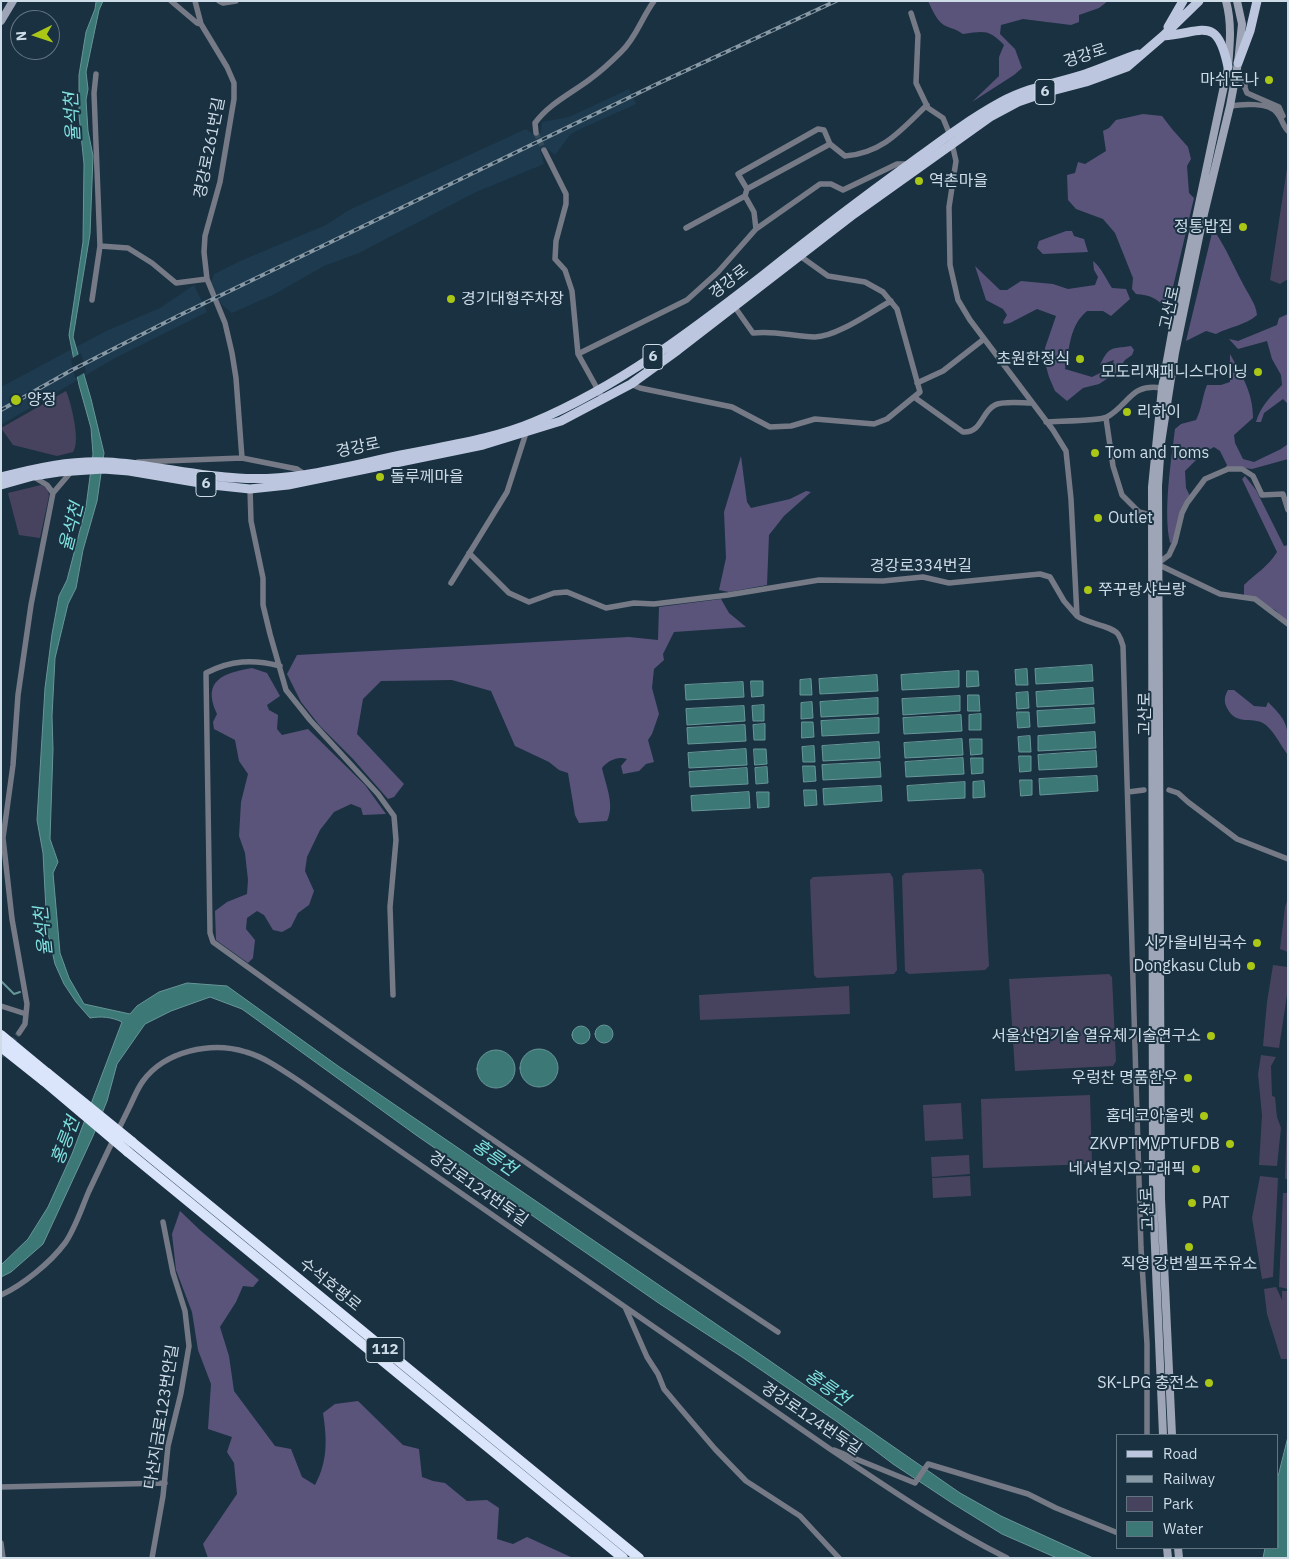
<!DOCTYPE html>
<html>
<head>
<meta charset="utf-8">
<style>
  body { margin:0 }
  #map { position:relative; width:1289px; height:1559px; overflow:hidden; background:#1a3141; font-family:"IBM Plex Sans",sans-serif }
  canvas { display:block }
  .frame { position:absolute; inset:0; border:2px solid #cedce7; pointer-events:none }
  .legend { position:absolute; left:1116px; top:1434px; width:162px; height:115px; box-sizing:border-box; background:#1a3141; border:1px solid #627583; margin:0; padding:6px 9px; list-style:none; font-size:15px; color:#cedce7 }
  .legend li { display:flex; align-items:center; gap:10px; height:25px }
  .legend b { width:25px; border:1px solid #627583 }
  .north { position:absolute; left:10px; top:10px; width:50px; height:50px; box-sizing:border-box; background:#1a3141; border:1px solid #627583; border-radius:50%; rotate:266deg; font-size:14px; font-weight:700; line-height:20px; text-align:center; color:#cedce7 }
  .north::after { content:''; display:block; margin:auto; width:18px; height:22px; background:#aac716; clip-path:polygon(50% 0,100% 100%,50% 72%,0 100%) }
</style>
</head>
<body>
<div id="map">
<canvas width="1289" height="1559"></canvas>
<div class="frame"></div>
<ul class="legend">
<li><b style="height:6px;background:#bcc6de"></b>Road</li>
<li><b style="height:6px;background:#8899a6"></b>Railway</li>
<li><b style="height:14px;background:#47435e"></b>Park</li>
<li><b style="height:14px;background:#3b7876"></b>Water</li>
</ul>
<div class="north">N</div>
</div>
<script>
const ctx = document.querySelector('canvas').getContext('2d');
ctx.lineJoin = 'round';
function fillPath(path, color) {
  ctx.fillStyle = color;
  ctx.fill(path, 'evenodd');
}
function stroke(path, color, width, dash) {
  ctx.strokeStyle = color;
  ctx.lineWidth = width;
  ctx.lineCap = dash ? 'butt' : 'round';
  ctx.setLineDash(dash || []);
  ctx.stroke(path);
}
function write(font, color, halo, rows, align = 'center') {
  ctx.font = font + ' "IBM Plex Sans","Noto Sans KR",sans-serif';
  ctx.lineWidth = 4;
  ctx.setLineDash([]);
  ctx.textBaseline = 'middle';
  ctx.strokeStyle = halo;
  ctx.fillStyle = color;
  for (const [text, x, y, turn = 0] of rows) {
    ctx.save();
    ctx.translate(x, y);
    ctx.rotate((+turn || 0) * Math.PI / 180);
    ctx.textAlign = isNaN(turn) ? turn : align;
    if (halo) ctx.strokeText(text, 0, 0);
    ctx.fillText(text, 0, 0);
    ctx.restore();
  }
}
fillPath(new Path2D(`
  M629 89 636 104 576 131 570 135 555 155 545 147 540 149 544 164 474 193 359 253 324 266 275 294 232 313 222 305 211 283 214 274 240 261 326 225 349 210 526 129 534 135 541 132 542 122 569 117Z
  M194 285 207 312 115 358 1 425V387L106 331 160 308Z`), '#1d3a4f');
fillPath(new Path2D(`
  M1288 162V279L1280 284 1270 280Z
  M66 391C71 402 81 442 73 452L57 456 13 445 1 428Z
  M41 485C46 487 49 491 49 496L40 538 19 535 8 493Z
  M981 869 984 874 989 966 985 970 909 974 905 971 902 876 905 873Z
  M890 873 893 878 897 970 894 974 817 978 814 975 810 880 813 877Z
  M1288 898V952L1280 949 1285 907Z
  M1273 965 1288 967V988L1279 1048 1263 1046 1267 1002Z
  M1109 974 1112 977 1116 1061 1113 1066 1015 1071 1009 979Z
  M849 986 850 1014 700 1020 699 995Z
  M1261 1055 1276 1057 1271 1066 1272 1096 1275 1097 1277 1117 1281 1128 1277 1166 1259 1165 1262 1115 1258 1074Z
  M1288 1086V1179H1285Z
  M1090 1095 1092 1164 983 1168 981 1099Z
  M961 1103 963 1139 925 1141 923 1105Z
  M969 1155 970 1174 932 1177 931 1157Z
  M970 1176 971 1196 933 1198 932 1178Z
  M1260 1176 1278 1178 1273 1277 1262 1279 1252 1218Z
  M1283 1193H1288V1289L1279 1287Z
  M1276 1287 1282 1300V1291H1288V1359H1281L1267 1314 1264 1289Z`), '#47435e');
fillPath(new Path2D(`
  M928 1H1108L1099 8 1079 15V22L1071 25 1023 19 1001 25 1000 34 1015 49 1022 68 1014 75 972 102 999 76V57L1004 45C989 29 984 31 963 34 957 30 954 29 948 27 937 23 933 11 928 1Z
  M1143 114 1162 116 1172 129 1188 147 1191 159 1187 166 1189 193 1194 198 1169 304 1165 308C1157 298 1150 295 1136 294L1132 289 1133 278 1115 233 1103 219 1076 209 1068 200 1067 175 1075 173 1078 162 1085 164 1106 151 1103 131 1109 128 1116 120Z
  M1066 231H1072L1074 236 1084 239 1088 252 1043 254 1037 248 1039 241Z
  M1215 232C1226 248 1233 265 1242 282 1247 293 1256 303 1257 315 1246 325 1229 327 1216 334L1206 331 1186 341 1212 233Z
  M1093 261C1101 267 1106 279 1112 288L1126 289 1130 299 1111 316 1103 311H1087C1069 326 1070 348 1065 369L1092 377 1112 367 1114 360 1100 365C1109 346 1111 349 1131 346L1134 350 1132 355 1125 360 1116 373 1099 384 1083 388 1067 401 1055 391 1049 377 1044 359 1045 348 1056 316 1037 309 1010 323 1004 324 1003 322 1007 315 1003 309 986 300 975 266 1000 290H1007L1021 281 1053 284 1068 289 1095 285 1098 277 1094 270Z
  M1288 314V404L1283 399 1264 413 1261 422H1256C1260 407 1271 396 1282 385L1281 375 1272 359 1267 341 1238 349 1229 339 1238 341 1277 325 1279 318Z
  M1230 354C1242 376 1253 392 1253 418L1234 435 1235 443 1243 459 1254 462 1281 449 1288 444V459L1252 469 1238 467 1225 468 1227 465 1220 451 1214 447 1202 454 1185 471 1186 488 1190 496 1173 542 1170 543C1163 511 1171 462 1175 429L1181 424 1196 420C1202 409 1202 397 1207 385H1221L1230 382Z
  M741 456 747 502 751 508 790 499 806 491 811 492 784 516 769 535 767 585 729 592 719 590 726 558 724 512Z
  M1245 476 1256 490 1284 546 1288 545V623L1275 610 1244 596V585C1256 573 1268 567 1277 552L1242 479Z
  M721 599 729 613 746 627 674 632 663 654 664 660 654 669 652 688 659 714 652 734 648 740 654 762 646 764 639 771 623 774 621 766 627 759C617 756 608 761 602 768 606 786 615 805 607 821L579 823 575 815 568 773 559 770 549 762 515 746 491 691 452 680 381 681 363 699 357 734 404 784 394 797 388 799 353 759 320 726 301 702 287 674 297 655 629 637 658 640 659 607Z
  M252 668 267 673 280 696 267 705 269 710 278 715 277 729 282 735 308 729 365 785 386 814 363 815 361 808 351 804 334 812 320 830 307 857 305 871 314 891 309 905 298 913 291 927 282 932 273 930 264 915 257 911 247 918 246 929 255 940 253 958 248 963 216 940 215 911 227 902 247 894 248 880 245 853 239 836 241 802 248 774 239 761 235 740 214 729 213 722 217 714C201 680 224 673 252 668Z
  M1228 690H1234L1254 706 1266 707 1268 702C1289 723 1288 726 1288 755 1281 746 1275 733 1267 726 1254 714 1237 728 1227 708 1224 702 1224 697 1228 690Z
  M180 1211 201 1231 259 1280 253 1287 243 1286 236 1302 220 1327 229 1356 234 1391 275 1446 291 1449 302 1477 315 1485C328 1461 327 1439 323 1413L335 1404 358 1401 403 1445 419 1449 422 1477 433 1481 445 1483 467 1501 487 1500 499 1508 497 1539 513 1544 527 1537 573 1558H208L203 1544 237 1494 234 1463 227 1452 232 1437 208 1429 211 1384 198 1350 192 1312 176 1270 172 1234Z`), '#5a547b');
const water = new Path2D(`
  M103 1 99 10 86 72 88 89 86 100 88 131 93 156 90 234 73 337 91 399 104 453 97 501 83 550 76 588 68 604 55 658 52 716 53 749 50 839 58 862 53 873 60 953 69 978 84 1004 130 1014 137 1006 159 992 187 983 227 986 338 1066 757 1352 960 1493 1001 1516 1093 1558H1057L1002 1534 952 1503 893 1464 836 1421 742 1357 660 1304 416 1135 242 1009 210 997 171 1011 145 1024 117 1064 107 1101 93 1136 43 1244 11 1272 1 1277V1265L28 1239 48 1207 72 1154 122 1022C112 1017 101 1016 90 1018L76 1002 64 984 55 964 47 929 43 853 37 820 45 688 52 634 59 596 67 580 86 507 93 454 91 428 79 385 69 335 83 242 84 164 79 115V75L86 32 95 9 96 2Z
  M1092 665 1093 681 1036 684 1035 669Z
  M1027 669 1028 685H1016L1015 670Z
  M959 671V687L902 690 901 675Z
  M967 671H978L979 686 967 687Z
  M877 675 878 691 820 694 819 679Z
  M811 679 812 695H800V680Z
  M751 681H763V696L752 697Z
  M743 682 744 697 686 700 685 685Z
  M1093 688 1094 704 1037 707 1036 692Z
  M1028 692 1029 708 1017 709 1016 693Z
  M968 695H979L980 711H968Z
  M960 696V711L903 715 902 699Z
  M878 698V714L821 717 820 702Z
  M812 702 813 718 801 719V703Z
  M764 705V721H753L752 706Z
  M744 706 745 721 687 725 686 709Z
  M1094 708 1095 723 1038 727 1037 711Z
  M1017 712H1029L1030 727 1018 728Z
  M981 714V730H969V715Z
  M961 715 962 731 904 734 903 718Z
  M879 718V733L822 736 821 721Z
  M802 722H813L814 737 802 738Z
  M765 724V740H754L753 725Z
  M745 725 746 741 688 744 687 728Z
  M1095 732 1096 748 1038 751V736Z
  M1030 736 1031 752H1019L1018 737Z
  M962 739 963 755 905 758 904 743Z
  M970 739H982V754L971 755Z
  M879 742 880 758 823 761 822 746Z
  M814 746 815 762H803L802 747Z
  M746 749 747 765 689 768 688 753Z
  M754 749H766L767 764 755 765Z
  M1096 751 1097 767 1039 770 1038 755Z
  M1019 756H1031V771L1020 772Z
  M963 758 964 774 906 777 905 762Z
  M971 758H983V773L972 774Z
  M880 762 881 777 823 780 822 765Z
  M803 766H815L816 781 804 782Z
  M767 767 768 783 756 784 755 768Z
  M747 768 748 784 690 787 689 772Z
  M1097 776 1098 791 1040 795 1039 779Z
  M1020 780H1032V795L1021 796Z
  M984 781 985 797 973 798V782Z
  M965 782V798L908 801 907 786Z
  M881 786 882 801 824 805 823 789Z
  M804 790H816L817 805 805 806Z
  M749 792 750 808 692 811 691 796Z
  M757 792H769V807L758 808Z
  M595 1034a9 9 0 1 1 18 0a9 9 0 1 1-18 0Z
  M572 1035a9 9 0 1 1 18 0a9 9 0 1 1-18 0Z
  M520 1068a19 19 0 1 1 38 0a19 19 0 1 1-38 0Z
  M477 1069a19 19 0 1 1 38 0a19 19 0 1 1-38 0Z
  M1288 1437V1558H1263L1265 1548H1278V1477Z`);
fillPath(water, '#3b7876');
stroke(water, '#679698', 1);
fillPath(new Path2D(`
  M81 353 86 372 75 378 71 359Z`), '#1a3141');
stroke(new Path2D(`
  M1 981 14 994 20 992`), '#679698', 2);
stroke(new Path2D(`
  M536 133 544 150
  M1 1056 19 1033`), '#354b5a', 5.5, [5.5, 3]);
stroke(new Path2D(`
  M171 1 197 23 201 24
  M195 1 201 24 227 67 234 83V99L220 182 205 236 204 252 207 279 225 323 232 353 236 378 242 458
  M219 1 223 3 236 1
  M1245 83V88L1247 93 1279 107 1283 116
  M1230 106C1242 104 1269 102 1277 113 1282 118 1282 125 1288 131
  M536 133 535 123C549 104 570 94 589 80 600 72 611 62 621 52 636 38 642 17 654 1
  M544 150 566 194V204L556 241 555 259 565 270 572 291 578 354 603 399
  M747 189 738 174 818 129 824 130 830 144
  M745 196 754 212 756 229
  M686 228 745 196 747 189 830 144 845 156C883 153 901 130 927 105
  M100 246 128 248 152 263 176 283 207 279
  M92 300 100 246 94 93 96 74
  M734 306 753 333C776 330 793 337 815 337 836 337 871 312 891 301
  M578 354 687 300 718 272 756 229 820 184H831L843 190 897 164H909
  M917 383 943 371 984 339
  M631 384 640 388 732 407 770 427 791 426 815 419 874 424 887 419 920 392 897 309 883 292 865 282 828 276 800 256
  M914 397 963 432C982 433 981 412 995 405 1002 401 1022 403 1031 403
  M1106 418 1113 466 1122 495 1139 512 1151 515
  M1046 422C1057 421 1100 421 1107 417 1130 404 1130 383 1162 388
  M138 462 242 458 297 469 306 475
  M34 477 47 485 53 493
  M250 489 251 521 263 578V605L270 634 286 690 310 720 378 794 394 816 396 840 390 907 393 995
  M1288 510 1283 494 1262 495 1253 476 1242 469H1228L1205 479 1187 503 1182 513 1175 542 1169 555 1157 564 1220 594 1255 599 1288 624
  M469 553 509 593 529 602 554 593 567 592 606 608 634 603 654 604 728 595 819 580 883 581 923 577 949 583 1040 574 1050 577 1064 601 1077 616 1071 499 1066 451 1053 430 970 320 958 300 950 265 949 207 956 161 950 135 943 118 928 108 916 83 918 35 911 13
  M451 583 507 492 526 433
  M1077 616C1088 624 1110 625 1118 634 1120 637 1122 642 1123 646L1141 1248 1147 1344V1435
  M280 666C253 659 231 660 206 673L210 933 213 942C398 1076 587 1206 778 1332
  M1169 790 1178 793 1188 802 1237 839 1288 859
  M1128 792 1144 790
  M1 1006 26 1014
  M19 1033 25 1024 27 1004 12 919 3 838 13 765 18 695 31 605 53 493 71 472
  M1 1295C23 1285 51 1262 65 1243 75 1229 82 1207 89 1191 102 1163 115 1136 129 1108 133 1100 137 1089 143 1081 165 1051 211 1041 246 1052 267 1058 285 1072 302 1083L830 1449C888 1488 945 1527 1007 1558
  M625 1307 647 1357 658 1374 664 1389 680 1408 715 1449 746 1481 800 1516 839 1558
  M834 1450 915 1483 928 1464 1028 1494 1056 1508 1118 1533
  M1 1487 165 1483
  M1 1543 3 1558
  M152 1558 163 1496 168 1446 181 1393 189 1346 185 1311 173 1273 163 1222`), '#757a86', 5.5);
stroke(new Path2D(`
  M1 21 13 1
  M1163 1435 1153 1200 1152 487 1162 388 1174 322 1228 67C1230 44 1232 23 1226 1
  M1172 1435 1161 1199 1158 486 1161 443 1175 353 1203 218 1230 106 1238 63 1242 24 1237 1
  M1167 1548 1168 1558
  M1178 1548 1179 1558`), '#9da5b7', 8);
stroke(new Path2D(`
  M1168 27 1183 1
  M1163 36C1203 33 1217 14 1228 67
  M1238 63 1250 31 1257 1
  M1 477C36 468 71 460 107 462 151 464 194 476 238 478 295 482 351 465 406 454 449 445 494 439 534 422 619 386 690 332 762 276 810 238 858 201 908 165 938 143 968 120 1001 102 1028 87 1057 83 1085 74 1103 68 1120 60 1138 54
  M1 485 33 476 59 472 103 469 129 471 212 485 250 489 288 485 483 445 561 421 631 384 678 350 854 214 990 117 1018 102 1044 93 1086 82 1127 67 1163 36 1199 1`), '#bcc6de', 9);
stroke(new Path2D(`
  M1 1035 47 1073
  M1 1047 44 1081
  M132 1142 639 1558
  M128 1152 623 1558`), '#dae4fb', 10);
const rail = new Path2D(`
  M1 410 72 370 178 316 657 84 836 1`);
stroke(rail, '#8899a6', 4);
stroke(rail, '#1a3141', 2, [5.5]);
stroke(new Path2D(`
  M47 1073 132 1142
  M44 1081 128 1152`), '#dae4fb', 10);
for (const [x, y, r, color] of [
  [1269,80,5,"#aac716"],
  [919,181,5,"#aac716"],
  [1243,227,5,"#aac716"],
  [451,299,5,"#aac716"],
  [1080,359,5,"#aac716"],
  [1258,372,5,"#aac716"],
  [16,400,6,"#aac716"],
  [1127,412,5,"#aac716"],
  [1095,453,5,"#aac716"],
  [380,477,5,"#aac716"],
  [1098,518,5,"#aac716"],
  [1088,590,5,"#aac716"],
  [1257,943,5,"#aac716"],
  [1251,966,5,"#aac716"],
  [1211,1036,5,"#aac716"],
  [1188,1078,5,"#aac716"],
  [1204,1116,5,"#aac716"],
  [1230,1144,5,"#aac716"],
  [1196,1169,5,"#aac716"],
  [1192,1203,5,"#aac716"],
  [1189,1247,5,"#aac716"],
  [1209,1383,5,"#aac716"]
]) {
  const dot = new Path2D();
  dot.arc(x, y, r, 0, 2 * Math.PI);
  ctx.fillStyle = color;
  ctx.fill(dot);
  stroke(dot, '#1a3141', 2);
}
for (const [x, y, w] of [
  [1045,92,20],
  [653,357,20],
  [206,484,20],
  [385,1350,38]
]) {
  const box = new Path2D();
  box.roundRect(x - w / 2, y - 12.5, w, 25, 4);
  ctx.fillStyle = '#1a3141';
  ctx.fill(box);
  stroke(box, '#cedce7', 1);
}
write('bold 15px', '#cedce7', null, [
  ["6",1045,92],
  ["6",653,357],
  ["6",206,484],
  ["112",385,1350]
]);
write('16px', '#cedce7', '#1a3141', [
  ["경강로",1085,56,-18],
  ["경강로261번길",210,148,-79],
  ["경강로",729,282,-38],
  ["고산로",1170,308,-78],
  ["경강로",358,448,-12],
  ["경강로334번길",921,566],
  ["고산로",1145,714,-90],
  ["경강로124번둑길",478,1189,35],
  ["고산로",1148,1209,-92],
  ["수석호평로",330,1285,39],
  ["다산지금로123번안길",162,1417,-81],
  ["경강로124번둑길",811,1419,34]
]);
write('16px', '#cedce7', '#1a3141', [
  ["마쉬돈나",1259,80],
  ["역촌마을",929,181,"left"],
  ["정통밥집",1233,227],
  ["경기대형주차장",461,299,"left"],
  ["초원한정식",1070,359],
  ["모도리재패니스다이닝",1248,372],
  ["양정",27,400,"left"],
  ["리하이",1137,412,"left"],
  ["Tom and Toms",1105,453,"left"],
  ["돌루께마을",390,477,"left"],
  ["Outlet",1108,518,"left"],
  ["쭈꾸랑샤브랑",1098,590,"left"],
  ["시가올비빔국수",1247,943],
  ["Dongkasu Club",1241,966],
  ["서울산업기술 열유체기술연구소",1201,1036],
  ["우렁찬 명품한우",1178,1078],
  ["홈데코아울렛",1194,1116],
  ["ZKVPTMVPTUFDB",1220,1144],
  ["네셔널지오그래픽",1186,1169],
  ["PAT",1202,1203,"left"],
  ["직영 강변셀프주유소",1189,1264,"center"],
  ["SK-LPG 충전소",1199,1383]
], 'right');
write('italic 18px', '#7fe1de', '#1a3141', [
  ["율석천",73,117,-93],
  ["율석천",72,527,-76],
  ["율석천",44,931,-96],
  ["홍릉천",66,1141,-69],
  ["홍릉천",494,1158,35],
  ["홍릉천",827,1388,35]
]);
</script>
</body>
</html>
